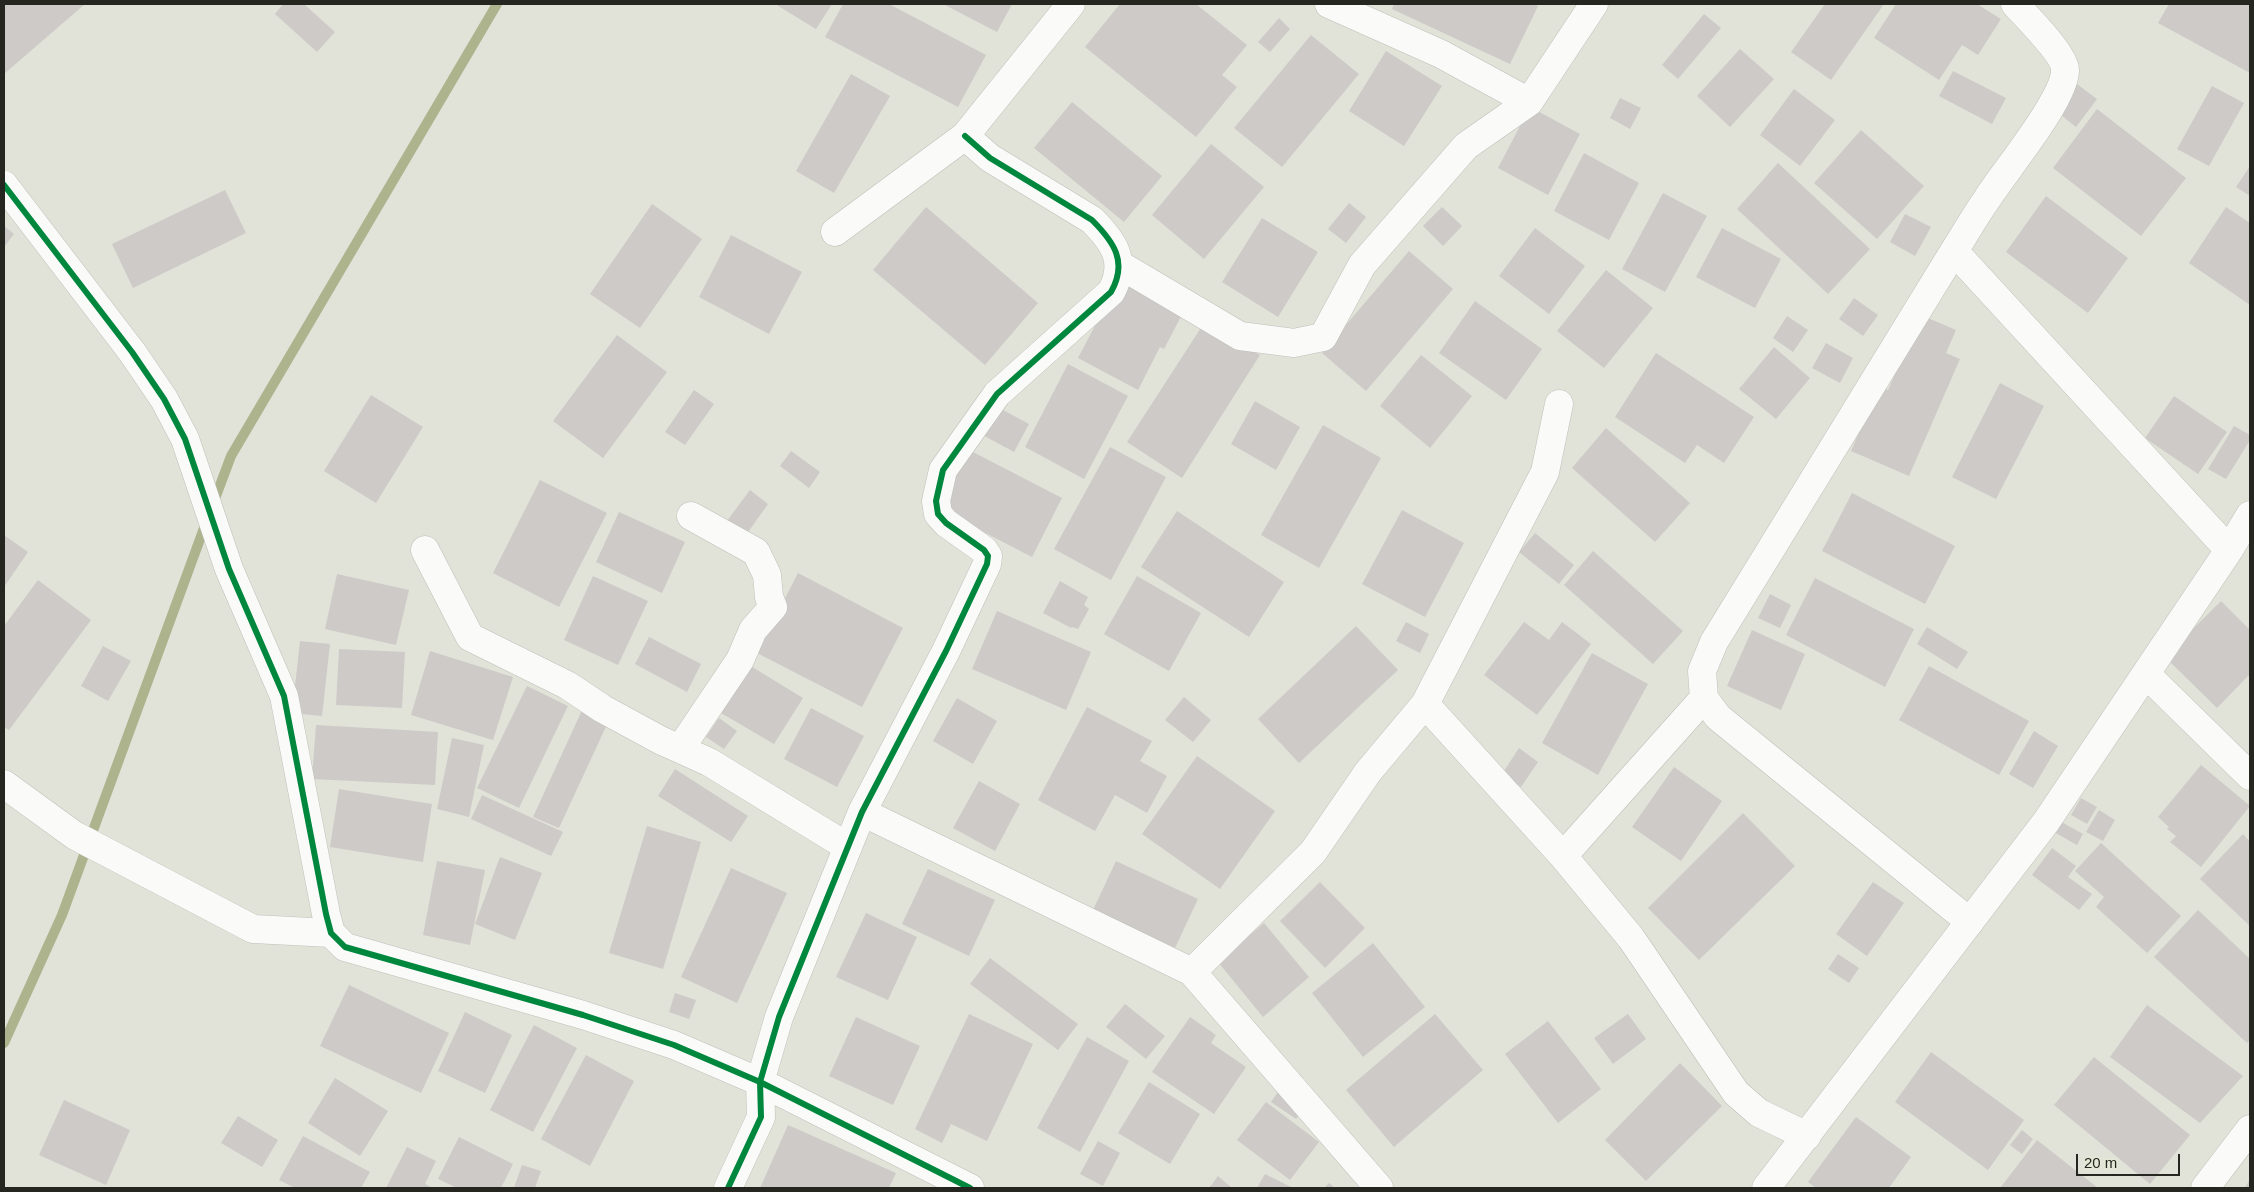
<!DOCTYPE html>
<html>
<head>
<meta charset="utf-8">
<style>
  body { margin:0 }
  #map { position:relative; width:2254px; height:1192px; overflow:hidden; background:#e1e3d9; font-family:Helvetica,sans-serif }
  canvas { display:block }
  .frame { position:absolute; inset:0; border:5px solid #252620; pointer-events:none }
  .scale { position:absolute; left:2076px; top:1154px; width:104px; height:22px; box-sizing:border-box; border:2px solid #252620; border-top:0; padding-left:6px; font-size:15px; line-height:18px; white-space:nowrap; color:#252620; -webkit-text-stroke:4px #e3e7d5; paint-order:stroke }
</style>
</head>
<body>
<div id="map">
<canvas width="2254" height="1192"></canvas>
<div class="frame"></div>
<div class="scale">20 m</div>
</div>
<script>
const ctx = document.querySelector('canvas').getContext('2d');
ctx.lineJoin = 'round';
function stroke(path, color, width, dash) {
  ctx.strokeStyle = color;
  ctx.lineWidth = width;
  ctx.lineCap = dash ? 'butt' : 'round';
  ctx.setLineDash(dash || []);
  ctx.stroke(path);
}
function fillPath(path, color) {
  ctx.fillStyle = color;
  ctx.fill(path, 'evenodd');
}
stroke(new Path2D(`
  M213 504 231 456 497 4
  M4 1043 62 915 207 520`), '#adb48d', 10);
fillPath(new Path2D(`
  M4 4H85L4 74Z
  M283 4H304L335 32 317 52 275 14Z
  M775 4H832L816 29Z
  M843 4H889L986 55 958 107 825 37Z
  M943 4H1012L997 32Z
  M1120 4H1196L1247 45 1222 75 1237 87 1196 137 1085 47Z
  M1394 4H1534L1538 6 1510 64 1392 9Z
  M1825 4H1884L1831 80 1791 52Z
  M1896 4H1977L2001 19 1978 55 1962 45 1939 80 1874 38Z
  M2169 4 2250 5V73L2158 23Z
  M1704 14 1721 28 1678 79 1662 65Z
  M1279 18 1290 29 1270 52 1258 42Z
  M1311 35 1359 74 1282 167 1234 128Z
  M1740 49 1774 79 1730 127 1697 96Z
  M1386 51 1442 86 1404 146 1349 111Z
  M1953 71 2006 98 1992 124 1939 96Z
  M851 74 890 96 834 193 796 171Z
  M2077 84 2097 99 2076 127 2056 111Z
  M2212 86 2244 103 2209 166 2177 149Z
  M1794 89 1835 120 1800 166 1760 135Z
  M1620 98 1641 108 1630 129 1610 118Z
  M1072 102 1162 176 1124 222 1034 148Z
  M1530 107 1580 134 1548 195 1498 168Z
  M2097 109 2186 178 2141 236 2053 168Z
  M1861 130 1924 186 1877 239 1814 183Z
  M1211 144 1264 187 1204 259 1152 215Z
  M1584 153 1639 183 1609 240 1554 211Z
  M1778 163 1870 249 1828 294 1737 209Z
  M2250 166V196L2236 187Z
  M225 190 246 233 133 288 112 244Z
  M1663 193 1707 216 1665 292 1622 269Z
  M2046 196 2128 258 2088 313 2006 252Z
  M1349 203 1366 217 1346 243 1328 229Z
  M652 204 702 239 640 328 590 294Z
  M926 207 1038 303 985 365 873 270Z
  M1442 207 1462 226 1443 246 1423 226Z
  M2226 207 2250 223V305L2189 263Z
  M1905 214 1931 227 1915 256 1890 242Z
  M1262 218 1318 252 1278 317 1222 282Z
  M4 226 14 234 4 247Z
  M1535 228 1585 266 1549 314 1499 276Z
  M1722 228 1781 259 1755 308 1696 277Z
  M731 235 802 272 769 334 699 297Z
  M1409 251 1453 289 1366 391 1322 353Z
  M1606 270 1653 308 1604 368 1557 331Z
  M1121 276 1185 309 1164 349 1160 347 1138 390 1078 358Z
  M1854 298 1878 315 1863 336 1839 319Z
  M1475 301 1542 349 1506 400 1439 353Z
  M1921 315 1956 330 1946 353 1960 359 1909 476 1851 451 1879 386 1888 390Z
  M1787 316 1808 330 1793 352 1773 338Z
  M1206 320 1260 355 1182 478 1127 442Z
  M617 335 667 372 603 458 553 421Z
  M1826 343 1853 358 1840 383 1812 368Z
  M1774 347 1810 378 1776 419 1739 389Z
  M1656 353 1754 417 1724 463 1697 445 1685 463 1615 417Z
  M1421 355 1472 396 1430 448 1380 406Z
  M1068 364 1128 396 1084 479 1025 447Z
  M2000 383 2044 406 1996 499 1952 477Z
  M694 390 714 404 685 445 665 432Z
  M371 395 423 427 376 503 324 471Z
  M2174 396 2227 432 2198 474 2145 438Z
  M1255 401 1300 427 1276 470 1231 444Z
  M992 404 1029 424 1014 452 977 432Z
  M1323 425 1381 458 1319 568 1261 535Z
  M2234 426 2250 435V440L2226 479 2208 469Z
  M1606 428 1690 503 1655 542 1572 468Z
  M1110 447 1166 477 1111 580 1054 549Z
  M969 450 1062 498 1032 557 939 509Z
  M791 451 820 472 809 488 780 466Z
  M540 480 607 513 559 607 493 573Z
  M750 490 768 504 746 535 727 521Z
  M1852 493 1955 546 1925 604 1822 551Z
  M1402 510 1464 543 1425 617 1362 584Z
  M1177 511 1284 582 1249 637 1141 567Z
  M619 512 685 542 662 593 596 562Z
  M1535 533 1574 565 1559 584 1519 552Z
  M4 535 28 552 4 587Z
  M1593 551 1683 631 1653 664 1564 585Z
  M798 573 903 628 862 707 757 653Z
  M337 574 409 590 396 645 325 629Z
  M593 576 648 601 618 665 564 640Z
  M1137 576 1201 613 1169 671 1104 634Z
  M1815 578 1914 629 1885 687 1786 635Z
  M38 580 91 620 9 730 4 727V626Z
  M1060 581 1088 597 1084 605 1089 609 1078 629 1072 627 1071 628 1043 613Z
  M1770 594 1791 605 1780 628 1758 618Z
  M2221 601 2250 630V674L2217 708 2165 657Z
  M997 611 1091 652 1066 710 972 669Z
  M1406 622 1429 634 1420 653 1396 641Z
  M1524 622 1549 640 1562 622 1591 644 1537 715 1484 675Z
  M1356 626 1398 670 1299 763 1258 719Z
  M1927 627 1968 652 1957 669 1917 644Z
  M1752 630 1805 654 1781 710 1727 686Z
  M649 637 701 664 687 692 635 664Z
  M300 641 330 644 322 716 292 713Z
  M103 646 131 661 108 701 81 686Z
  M339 649 405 652 402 708 336 705Z
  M430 651 513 677 493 740 411 715Z
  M1592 653 1648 684 1598 775 1542 743Z
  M749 665 803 698 774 744 721 713Z
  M1929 666 2029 721 1999 775 1899 720Z
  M527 686 568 706 519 808 477 788Z
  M1184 697 1211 720 1193 742 1165 720Z
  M957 698 997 721 973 764 933 741Z
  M584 706 610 718 559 828 533 817Z
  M1087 707 1152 741 1140 761 1167 776 1147 813 1115 795 1095 831 1038 800Z
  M811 708 864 736 837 787 784 759Z
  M719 718 737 731 724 749 706 737Z
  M316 725 438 732 435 785 312 779Z
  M2034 731 2058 746 2033 788 2009 774Z
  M452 738 484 745 469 817 437 809Z
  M1519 748 1538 762 1521 787 1502 774Z
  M1197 756 1275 811 1220 889 1142 834Z
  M2201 765 2250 806 2201 867 2170 842 2176 836 2167 829 2169 827 2158 817Z
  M1674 767 1722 801 1681 861 1632 827Z
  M675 769 748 816 731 842 658 796Z
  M979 781 1020 804 995 851 953 828Z
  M339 789 432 804 423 862 330 847Z
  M482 795 563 832 551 856 471 819Z
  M2081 798 2097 807 2087 824 2071 815Z
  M2099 810 2115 820 2103 841 2086 832Z
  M1743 813 1795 866 1699 960 1648 908Z
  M2058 820 2083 834 2077 845 2052 831Z
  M647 826 701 842 663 969 609 953Z
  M2243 834 2250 842V926L2200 879Z
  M2101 843 2181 916 2147 953 2096 907 2104 897 2075 871Z
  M2052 848 2076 866 2068 877 2092 894 2079 910 2032 875Z
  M500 857 542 873 515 940 475 924Z
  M437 861 485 870 470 945 423 935Z
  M1116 861 1198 899 1175 948 1093 910Z
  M731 868 787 893 737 1003 681 977Z
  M928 869 995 900 969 956 902 924Z
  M1320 882 1365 928 1325 968 1280 921Z
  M1873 882 1904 903 1867 956 1836 934Z
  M2198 910 2250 959V1040L2247 1043 2154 957Z
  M866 913 917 937 888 1000 836 977Z
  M1264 923 1309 977 1263 1017 1218 962Z
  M1373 943 1425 1007 1363 1057 1312 993Z
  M1838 954 1859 968 1849 983 1828 969Z
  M990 958 1078 1024 1058 1050 970 984Z
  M349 985 449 1033 421 1093 320 1046Z
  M675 993 696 1000 689 1019 669 1012Z
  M1125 1004 1165 1036 1146 1059 1106 1027Z
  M2147 1005 2243 1076 2200 1123 2110 1057Z
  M465 1012 512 1035 485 1093 438 1071Z
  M969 1014 1033 1044 987 1141 951 1124 942 1143 915 1129Z
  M1435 1014 1483 1070 1394 1147 1346 1090Z
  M1628 1014 1646 1039 1613 1064 1594 1038Z
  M856 1017 920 1046 893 1105 829 1076Z
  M1190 1017 1216 1035 1211 1043 1246 1067 1214 1114 1152 1072Z
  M1548 1021 1601 1089 1558 1123 1505 1054Z
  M534 1025 577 1048 533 1132 490 1110Z
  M1087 1037 1129 1061 1080 1152 1037 1128Z
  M1931 1052 2024 1120 1988 1170 1895 1102Z
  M586 1055 634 1081 590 1166 541 1139Z
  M2094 1057 2190 1135 2150 1184 2054 1105Z
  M1680 1063 1722 1106 1646 1181 1605 1140Z
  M335 1078 388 1111 360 1156 308 1123Z
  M1149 1082 1200 1114 1170 1164 1118 1133Z
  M1278 1092 1303 1109 1296 1119 1271 1102Z
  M64 1100 130 1130 106 1185 39 1155Z
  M1266 1102 1319 1142 1290 1180 1237 1140Z
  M238 1116 278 1140 262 1167 221 1143Z
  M1856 1117 1911 1157 1889 1188H1816L1808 1182Z
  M788 1125 896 1173 889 1188H760Z
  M2022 1130 2033 1139 2022 1154 2010 1145Z
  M303 1136 370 1172 361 1188H295L279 1180Z
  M459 1137 513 1164 501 1188H457L438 1179Z
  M2037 1140 2098 1188H2000Z
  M1098 1141 1120 1153 1103 1186 1080 1174Z
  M407 1147 436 1161 425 1184 433 1188H386Z
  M522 1165 541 1171 535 1188H514Z
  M1265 1174 1293 1188H1257Z
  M1218 1176 1232 1188H1209Z
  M2250 1179V1188H2245Z
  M1329 1183 1335 1188H1324Z`), '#cdcac7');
const street = new Path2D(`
  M1329 4 1441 54 1529 102
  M4 185 132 352 164 399 185 439 229 569 284 696 326 914 331 933 345 947 583 1015 674 1045 760 1082 970 1188
  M835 232 965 136 1071 4
  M1954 251 2229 550
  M1120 265 1240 336 1294 343 1323 337 1362 265 1466 146 1529 102 1594 4
  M425 550 470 637 567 685 603 709 660 740 709 762 848 847
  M2146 674 2250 776
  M1425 704 1563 856 1631 938 1736 1093 1759 1113 1807 1136
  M680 749 740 660 753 630 773 607 769 597 767 575 756 552 691 516
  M4 784 74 835 253 929 331 933
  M862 812 1192 972 1379 1188
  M1563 856 1704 698
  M1970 922 1718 717 1704 698 1702 671 1714 642 1954 251C1965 234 1975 216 1987 199 2004 172 2066 98 2065 70 2065 55 2026 16 2015 4
  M1192 972 1313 852 1368 772 1425 704 1545 472 1559 404
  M728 1188 761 1117 760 1082 779 1017 862 812 946 651 987 564 988 556 984 550 946 523 938 514 936 501 943 470 997 394 1111 292C1128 262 1114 242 1092 220L990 158 965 136
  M1766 1188 2046 822 2229 550 2250 515
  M2205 1188 2250 1129`);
stroke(street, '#bebfb8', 29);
stroke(street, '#fafbf9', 28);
stroke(new Path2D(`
  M4 185 132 352 164 399 185 439 229 569 284 696 326 914 331 933 345 947 583 1015 674 1045 760 1082 970 1188
  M728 1188 761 1117 760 1082 779 1017 862 812 946 651 987 564 988 556 984 550 946 523 938 514 936 501 943 470 997 394 1111 292C1128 262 1114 242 1092 220L990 158 965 136`), '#00873e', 6);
</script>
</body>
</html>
